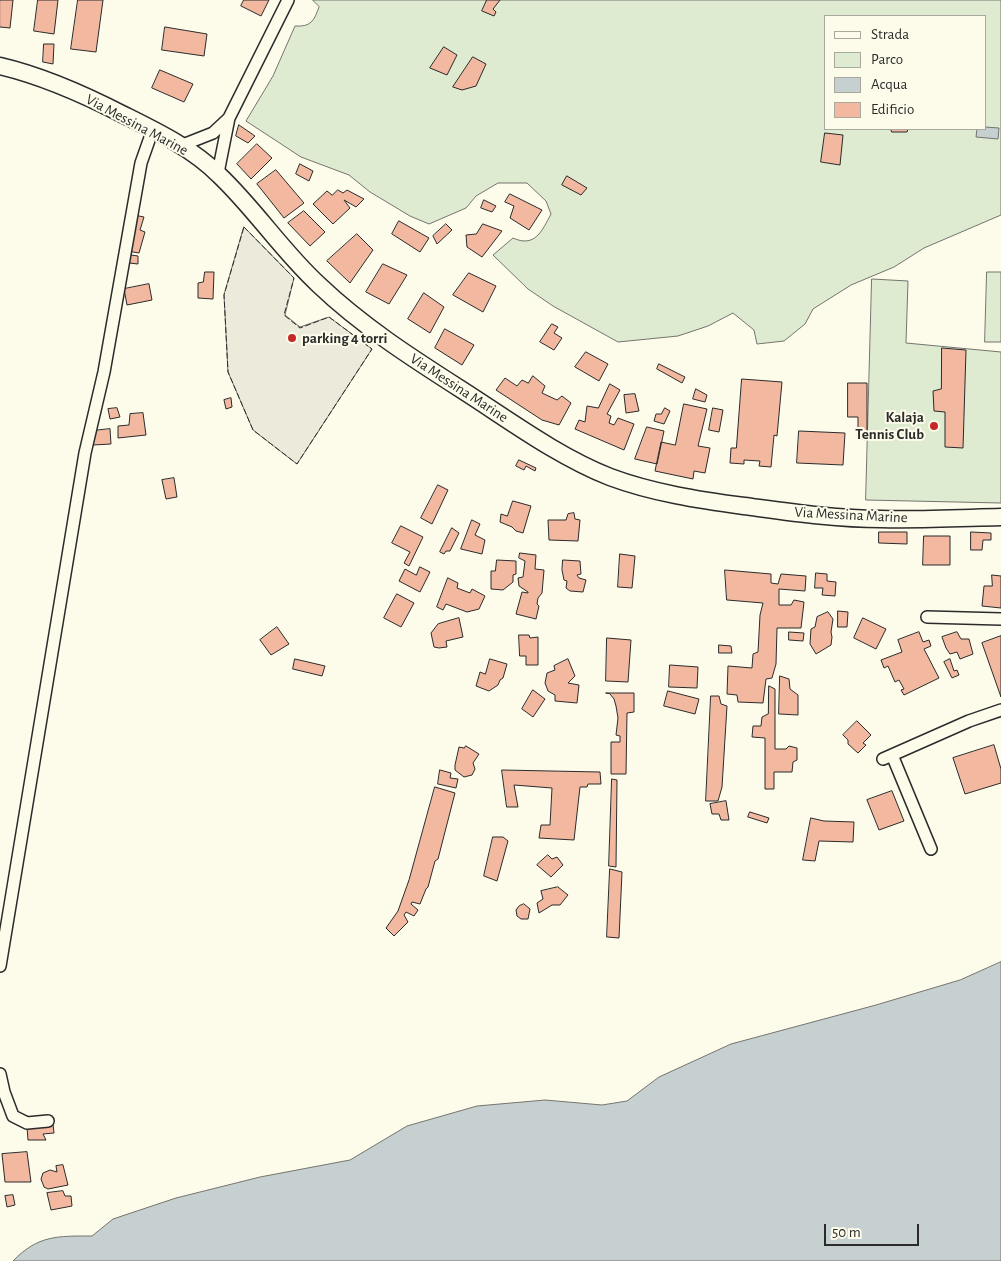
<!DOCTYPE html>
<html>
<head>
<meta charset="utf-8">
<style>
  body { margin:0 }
  #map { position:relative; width:1001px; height:1261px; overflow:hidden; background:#fdfbea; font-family:"Alegreya Sans",sans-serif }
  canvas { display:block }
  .legend { position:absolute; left:824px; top:15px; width:162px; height:115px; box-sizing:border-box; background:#fdfbea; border:1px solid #a9a89e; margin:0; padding:6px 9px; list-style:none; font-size:15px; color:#2b2b2b }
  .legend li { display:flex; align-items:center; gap:10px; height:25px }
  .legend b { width:25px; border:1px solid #a9a89e }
  .scale { position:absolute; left:824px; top:1224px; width:95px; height:22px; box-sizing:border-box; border:2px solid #2b2b2b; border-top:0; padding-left:6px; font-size:15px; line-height:18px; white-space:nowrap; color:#2b2b2b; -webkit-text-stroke:4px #fdfbea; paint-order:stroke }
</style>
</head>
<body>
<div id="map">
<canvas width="1001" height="1261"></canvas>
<ul class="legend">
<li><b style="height:6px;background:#fdfbea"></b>Strada</li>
<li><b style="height:14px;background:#deebd1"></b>Parco</li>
<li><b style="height:14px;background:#c7d0d0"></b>Acqua</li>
<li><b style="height:14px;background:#f2b8a0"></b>Edificio</li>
</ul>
<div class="scale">50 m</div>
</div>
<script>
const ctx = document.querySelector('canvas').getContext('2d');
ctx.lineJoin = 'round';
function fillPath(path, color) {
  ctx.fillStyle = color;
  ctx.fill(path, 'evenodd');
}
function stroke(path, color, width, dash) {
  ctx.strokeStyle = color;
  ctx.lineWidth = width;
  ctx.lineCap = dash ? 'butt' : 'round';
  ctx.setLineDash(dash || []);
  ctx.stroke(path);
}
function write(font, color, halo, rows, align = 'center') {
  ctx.font = font + ' "Alegreya Sans",sans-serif';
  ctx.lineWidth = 4;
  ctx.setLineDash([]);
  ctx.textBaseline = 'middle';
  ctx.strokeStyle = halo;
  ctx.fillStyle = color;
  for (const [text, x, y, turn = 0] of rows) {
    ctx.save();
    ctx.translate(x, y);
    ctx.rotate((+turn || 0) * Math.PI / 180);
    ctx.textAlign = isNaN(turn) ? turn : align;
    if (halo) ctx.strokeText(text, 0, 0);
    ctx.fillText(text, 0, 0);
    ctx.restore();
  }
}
const green = new Path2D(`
  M313 0H1001V215L924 248 894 267 851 285 813 309 805 324 784 341 757 344 754 330 733 313 708 326 678 336 618 342 553 306 528 289 493 255 513 238C535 248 542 231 551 214L546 201 527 183H498L476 196 466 208 429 224 410 216 370 192 349 175 301 157 246 121 273 76 295 26C311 27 314 21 319 7ZM825 16H985V129H825Z
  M987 272H1001V342H985Z
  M872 279 908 281 906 343 1001 352V503L866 500Z`);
fillPath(green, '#deebd1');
stroke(green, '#74746e', 1);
const parking = new Path2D(`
  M244 227 294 278 285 315 300 327 329 317 372 349 297 464 253 430 228 372 224 295Z`);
fillPath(parking, '#eceadb');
stroke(parking, '#74746e', 1);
const water = new Path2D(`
  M985 127 999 128 998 139 976 137 977 129H985Z
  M1001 962V1261H13C38 1235 58 1236 92 1236L113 1219 176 1198 260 1177 350 1160 407 1126 477 1106 545 1100 602 1105 627 1101 659 1077 731 1044 876 1005 960 980Z`);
fillPath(water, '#c7d0d0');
stroke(water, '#74746e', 1);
const building = new Path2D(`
  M0 0H13L10 28 0 27Z
  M38 0H58L54 34 34 31Z
  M78 0H103L96 52 71 49Z
  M244 0H269L261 16 241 6Z
  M487 0H500L493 9 496 12 494 16 482 11Z
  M165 27 207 34 204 56 162 50Z
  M44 44H54L53 64 43 62Z
  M444 47 457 55 447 75 430 68Z
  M473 57 486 64 476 86 462 90 453 87Z
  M160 70 193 84 184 102 152 88Z
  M239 125 255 136 248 143 236 136Z
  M891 129H908L907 132H892Z
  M825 133 843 135 840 165 821 162Z
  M257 144 272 158 251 179 237 164Z
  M300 164 313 171 309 181 296 174Z
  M276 170 304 203 284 218 257 184Z
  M567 176 587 188 581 195 562 185Z
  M338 190 343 193 347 190 364 199 356 207 344 200 350 208 333 224 313 204 327 191 332 195Z
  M510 194 542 210 529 230 510 218 514 206 505 202Z
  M484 200 496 206 492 212 481 208Z
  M304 211 325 232 310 246 288 223Z
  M134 215 144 217 140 230 145 232 139 253 127 251Z
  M399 221 429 238 420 252 392 234Z
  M446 224 452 230 437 244 433 236Z
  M483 224 502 231 482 257 467 247 466 235 476 234Z
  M357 234 373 250 350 283 327 261Z
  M131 255 138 256V264L129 263Z
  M383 264 407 275 389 304 366 292Z
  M205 272H214L213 299 198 298V283L203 282Z
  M469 273 496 286 483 312 453 295Z
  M149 284 152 300 127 305 124 289Z
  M424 293 444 307 430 333 408 319Z
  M552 324 558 327 554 333 562 338 554 350 540 342Z
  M445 329 474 345 462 365 435 348Z
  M942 348 966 350 963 448 945 447V412L934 411 933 391 941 389Z
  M586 352 608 364 599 381 575 367Z
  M659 364 685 377 682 383 657 369Z
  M533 376 545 386 542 393 557 400 562 396 571 403 559 425 542 420 496 390 505 378 517 386 522 380 528 383Z
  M742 379 782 382 777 436 774 435 771 467 759 466 760 461 744 460V464L730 463 731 448H736Z
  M848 383H867V440L858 439V417H848Z
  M610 384 620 390 607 414 611 416 609 423 614 425 618 418 634 424 624 450 575 429 579 420 585 422 587 406 598 408Z
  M696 389 707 395 705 402 693 399Z
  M635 394 639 411 626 413 624 395Z
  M231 398 232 407 226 409 224 400Z
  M684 404 707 409 698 446 710 448 705 473 694 471 693 479 655 471 661 442 675 445Z
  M117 408 120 417 110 419 108 409Z
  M665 408 670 411 664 424 654 421 656 414H661Z
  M713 408 723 410 719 432 709 430Z
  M143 413 146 435 118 438V426L129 425 130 414Z
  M647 427 664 431 657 464 635 459Z
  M110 429 111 444 93 445 92 431Z
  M799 431 845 433 843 465 797 463Z
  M519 460 536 468 535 471 526 466 524 470 516 466Z
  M174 478 177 497 166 499 162 480Z
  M438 485 448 490 432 524 421 518Z
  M513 501 531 506 523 533 516 531 512 527 500 522 501 514 507 516Z
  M574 513 575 519 580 520 578 541 549 540 548 520H566L568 514Z
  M472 520 480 524 475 535 485 540 482 554 461 549Z
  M401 526 423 537 409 566 404 563 410 552 392 543Z
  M452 528 459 533 450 551H446L444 554 440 552Z
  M879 532H907V544L879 543Z
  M971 532 991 533V540H983L982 550H971Z
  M924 536H950V565H923Z
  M520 553 536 555 535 569 544 570 542 593 538 598 537 604 539 606 536 619 516 614 522 592 528 593V592L519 586 518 578 523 577 525 561 519 558Z
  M620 554 635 556 632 588 618 587Z
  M497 560 516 561V574L513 575V582L503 590 491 589V571H495Z
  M563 560 580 561 581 574 577 575 579 578 586 580 583 592 570 591 566 588 567 581 564 580 562 570Z
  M420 567 430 572 420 592 399 581 405 569 416 575Z
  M725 570 771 574V583L778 584 781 574 806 576 805 591 779 589V605H791L794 600 804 602 801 628H777L776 664 772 678 766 679 763 703 738 702 737 695 727 694 728 666 752 668 753 654 758 652 760 615 763 603 727 600Z
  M816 573 827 574V581L836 582 835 596 822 595 823 588H815Z
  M992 575 1001 576V608L982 606 984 586H992Z
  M448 578 458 583 457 588 470 593 472 589 485 596 479 609 467 612 446 604 443 610 437 607Z
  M397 594 414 603 401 627 384 618Z
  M838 611 848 612 847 627H838Z
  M828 612 833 619 831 632 832 637 831 645 816 654 810 644 811 629 815 627 817 617Z
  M459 618 463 637 446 641 447 647 439 648 434 647 431 633 438 624Z
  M863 618 886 629 876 649 854 638Z
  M277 627 289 644 271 655 260 640Z
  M789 632 804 633 803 641 789 640Z
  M919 632 923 642 929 640 931 646 924 649 939 678 904 695 901 690 904 689 899 680 895 682 888 666 884 668 881 660 902 652 898 640Z
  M957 632 961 639H969L973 654 960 659 957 652 950 654 946 648 942 637Z
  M519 635H529L530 638 538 637V665H526V656H520Z
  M1001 636V697L982 643Z
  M607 638 631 640 628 682 606 681Z
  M719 645 731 646 732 653H719Z
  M295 659 325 666 322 676 293 669Z
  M490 659 507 664 503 678 500 680 498 685 489 691 476 686 480 672 485 674Z
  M568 659 575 676 568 683 579 685 577 703 555 701V695L548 691 545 683 547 673 555 670 554 666Z
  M950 659 954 671 957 670 959 675 952 678 944 662Z
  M670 665 698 667 697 688 669 687Z
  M780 676 789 679 790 689 798 695V715L779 714Z
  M769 686 775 689V749H786L789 746 797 748V760L793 762 792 772H774V789H765V738L752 737 753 726H761L762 717 768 714Z
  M533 690 545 699 533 717 522 709Z
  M668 691 699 699 695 714 664 706Z
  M606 693H634V712L627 713 626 774H611V742H620V736L616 735 618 718 616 706 614 699 610 694Z
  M711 696H719L721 704 727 706 722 787 718 801H706Z
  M857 721 871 735 863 743 866 745 858 753 848 744V740L843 735Z
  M994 745 1001 769V783L965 794 953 758Z
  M466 746 479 754 473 763 475 769 472 775 464 777 455 770V765L459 747 464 748Z
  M440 770 451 773 450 778 458 779 456 788 438 784Z
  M502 770 600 772 601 784H588L587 787H580L574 840 539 838 541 825H550L552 788 514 785 518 807H507Z
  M612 779 617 780 616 867 609 866Z
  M435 787 455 793 438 859 435 861 428 887 426 889 420 904 412 902 411 904 418 910 414 916 406 912 404 915 408 922 394 936 386 928 398 911 409 880Z
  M892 791 904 821 879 830 867 800Z
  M726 801 729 820H721L719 814H712L710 804Z
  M750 812 769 818 767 823 748 817Z
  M811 818 824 821 854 822 853 842 819 841 815 861 803 860Z
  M493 837H503L508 841 497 881 484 876Z
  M548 855 552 859 557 857 563 865 551 877 537 865Z
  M610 869 622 872 619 938 607 937Z
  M558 887 568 895 560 905H552L539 913 537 903 543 899 541 891Z
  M524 904 530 909 528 919H521L517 916 516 910 519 906Z
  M53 1124 54 1133 43 1134 46 1140H28L27 1127Z
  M27 1152 31 1182H5L2 1154Z
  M63 1165 68 1185 48 1189 44 1187 41 1179 43 1173 50 1170 57 1172 56 1166Z
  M63 1191 65 1196H71L72 1206 51 1210 47 1193Z
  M13 1195 15 1205 7 1207 5 1196Z`);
fillPath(building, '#f2b8a0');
stroke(building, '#2b2b2b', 1);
const minor = new Path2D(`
  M180 146 213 133 229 118
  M218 173 229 118 288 0
  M927 617 1001 619
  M892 755 931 849
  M883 759 969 721 1001 710
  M0 966 85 453 104 372 141 163 153 129
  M0 1074 4 1092 13 1116 27 1123 48 1121`);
const secondary = new Path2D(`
  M0 66C43 76 83 94 122 114 156 131 192 148 219 175 255 209 282 251 319 285 362 326 412 358 462 390 509 420 557 456 610 477 653 493 699 500 744 506 789 512 835 519 881 519 921 520 961 518 1001 517`);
stroke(minor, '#2b2b2b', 14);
stroke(secondary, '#2b2b2b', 19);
stroke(minor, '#fdfbea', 11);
stroke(secondary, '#fdfbea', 16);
stroke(new Path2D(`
  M244 227 294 278 284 315 300 328 329 317 372 349 297 464 253 430 228 372 224 295Z`), '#2b2b2b', 1, [6, 2.5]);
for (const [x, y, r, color] of [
  [292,338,5,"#c62828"],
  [934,426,5,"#c62828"]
]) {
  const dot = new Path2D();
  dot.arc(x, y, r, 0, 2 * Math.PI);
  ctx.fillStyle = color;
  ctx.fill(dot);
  stroke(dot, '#fdfbea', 2);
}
write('15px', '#2b2b2b', '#fdfbea', [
  ["Via Messina Marine",137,125,28],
  ["Via Messina Marine",459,388,33],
  ["Via Messina Marine",851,515,3]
]);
write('bold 15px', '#2b2b2b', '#fdfbea', [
  ["parking 4 torri",302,338],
  ["Kalaja",924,417,"right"],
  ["Tennis Club",924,434,"right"]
], 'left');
</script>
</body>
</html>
